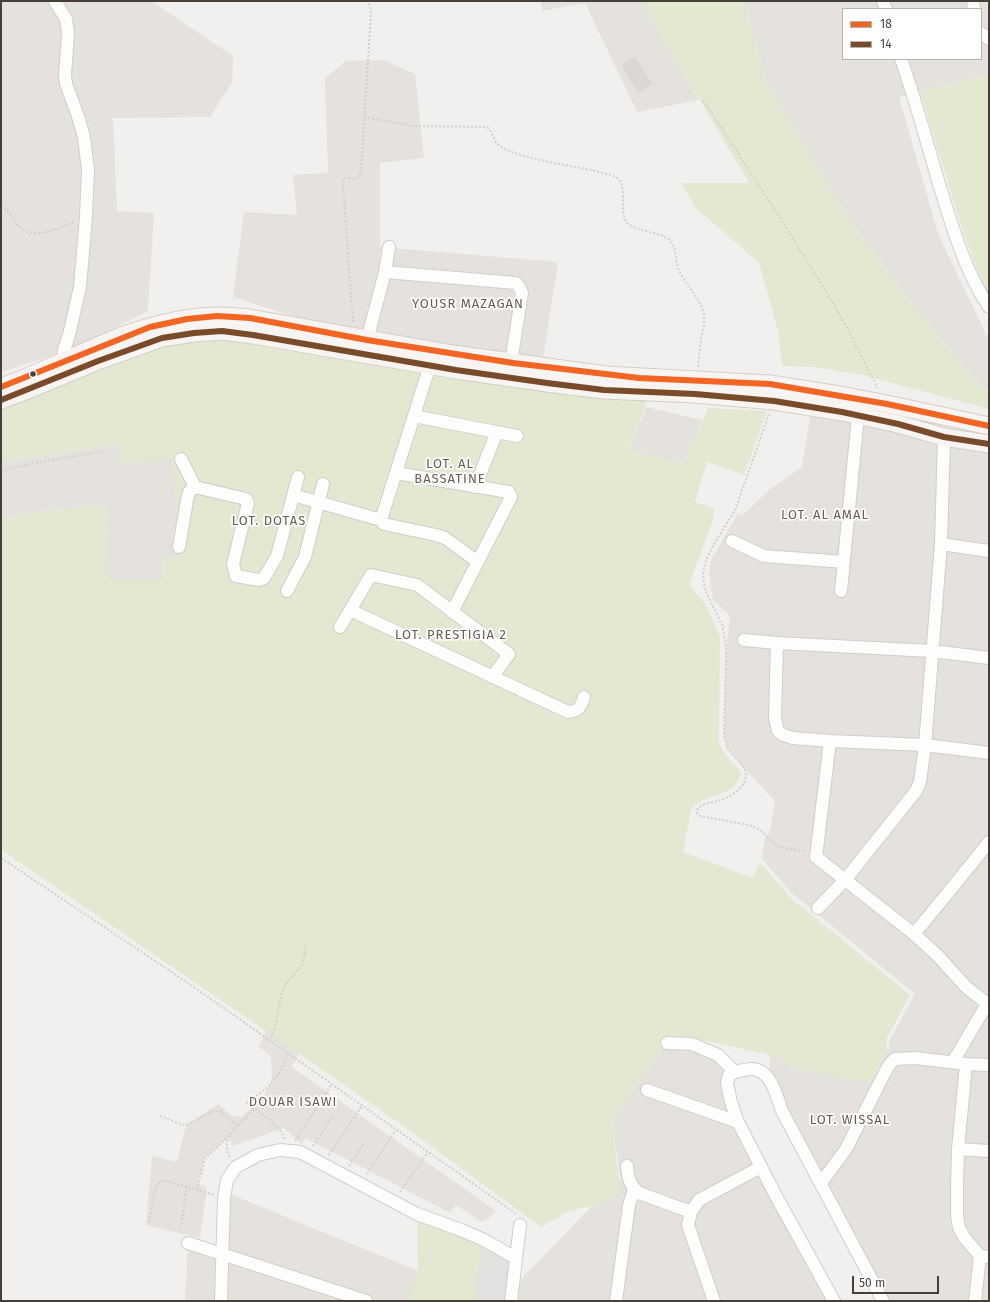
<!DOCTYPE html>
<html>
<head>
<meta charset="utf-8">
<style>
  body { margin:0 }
  #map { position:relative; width:990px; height:1302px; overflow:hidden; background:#f2f0ee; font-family:"Fira Sans",sans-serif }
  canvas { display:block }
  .frame { position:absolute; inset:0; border:2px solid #47403a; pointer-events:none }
  .legend { position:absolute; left:842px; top:8px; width:140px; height:52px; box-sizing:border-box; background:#fff; border:1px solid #b5b3b0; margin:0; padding:5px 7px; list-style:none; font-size:12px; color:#47403a }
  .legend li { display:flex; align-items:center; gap:8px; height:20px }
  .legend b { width:20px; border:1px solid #b5b3b0 }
  .scale { position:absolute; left:852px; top:1276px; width:87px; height:18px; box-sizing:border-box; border:2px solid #47403a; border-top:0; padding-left:5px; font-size:12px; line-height:14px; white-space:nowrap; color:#47403a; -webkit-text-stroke:3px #fff; paint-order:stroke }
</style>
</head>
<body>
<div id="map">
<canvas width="990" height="1302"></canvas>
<div class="frame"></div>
<ul class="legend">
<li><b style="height:5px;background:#f26522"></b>18</li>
<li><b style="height:5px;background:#7a4b2a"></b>14</li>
</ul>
<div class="scale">50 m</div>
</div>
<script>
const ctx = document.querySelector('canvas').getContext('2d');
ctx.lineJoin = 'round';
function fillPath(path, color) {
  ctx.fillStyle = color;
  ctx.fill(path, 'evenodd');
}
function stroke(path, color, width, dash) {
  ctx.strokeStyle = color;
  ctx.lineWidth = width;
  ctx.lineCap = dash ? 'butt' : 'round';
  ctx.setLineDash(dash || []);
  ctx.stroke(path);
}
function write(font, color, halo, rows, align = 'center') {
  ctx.font = font + ' "Fira Sans",sans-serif';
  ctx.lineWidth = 3.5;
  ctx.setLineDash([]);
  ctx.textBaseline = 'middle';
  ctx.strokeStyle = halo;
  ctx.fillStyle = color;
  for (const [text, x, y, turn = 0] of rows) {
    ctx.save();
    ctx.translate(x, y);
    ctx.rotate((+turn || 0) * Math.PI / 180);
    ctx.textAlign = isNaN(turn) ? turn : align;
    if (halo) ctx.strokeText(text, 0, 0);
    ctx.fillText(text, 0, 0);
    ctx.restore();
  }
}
fillPath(new Path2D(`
  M1 1H151L233 56 232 82 210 117 113 118 117 211 154 213 148 311 95 338 45 358 1 372Z
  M541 1H641L699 100 637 112 585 3 542 11Z
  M745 1H989V75L899 97 938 234 989 340V393L962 365 909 300 860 234 828 185 765 80ZM843 9H981V59H843Z
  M383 60 415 74 424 158 380 163V247L558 262 542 366 367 340 233 297 244 212 297 215 293 175 328 173 325 78 346 61Z
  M646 407 702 420 683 464 629 451Z
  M812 407 989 444V1301H883L769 1078 770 1055 783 1058 793 1068 873 1081 887 1050 890 1048 889 1041 915 994 792 893 761 858 765 840 771 828 775 801 744 768 732 753 727 747 724 735 726 652 730 616 713 600 709 574 711 560 738 513 742 516 769 490 802 467Z
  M118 444 172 459 298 477 163 580H106L108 507 65 508 1 519V462Z
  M266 1031 302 1045 292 1067 496 1211 487 1220 481 1222 456 1205 450 1213 306 1138 301 1144 284 1128 233 1146 228 1137 205 1157 198 1184 207 1187 200 1238 146 1225 152 1156 177 1162 186 1125 218 1104 231 1115 242 1117 265 1094 272 1079 271 1056 259 1047Z
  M667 1043 718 1055 729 1075 731 1102 834 1301H185L188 1243 223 1254 225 1192 418 1271 482 1239 512 1294 523 1277 592 1206 613 1199 620 1178 612 1119Z`), '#e5e1dc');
fillPath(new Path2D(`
  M641 1H745L765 80 828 185 860 234 909 300 962 365 989 393V409L862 375 816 367 782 366 778 331 759 263 696 208 681 183H749Z
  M989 75V293L984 286 965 238 920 92Z
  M235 337 560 391 647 400 629 451 683 464 708 408 767 411 744 475 707 462 695 502 714 508 713 520 689 585 706 605 720 636 719 743 725 754 737 767 741 773C736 799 703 792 691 810L683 852 753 878 760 862 792 899 910 995 886 1040 887 1050 873 1081 837 1077 793 1068 783 1058 707 1041 667 1043 612 1119 620 1189 613 1199 592 1206 569 1211 541 1227 402 1125 260 1027 1 850V519L65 508 108 507 107 580H163L162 558 180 556 172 459 122 463 118 444 1 462V410L146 352 188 341Z
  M417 1214 482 1239 475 1301H408L418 1271Z`), '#e3e9d1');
fillPath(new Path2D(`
  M482 1239 516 1258 511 1301H475Z`), '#e3e1df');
const building = new Path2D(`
  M635 57 652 84 639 93 622 66Z`);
fillPath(building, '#dad7d5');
stroke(building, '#dad7d4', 1);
const street = new Path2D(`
  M55 1 66 19 68 33 65 75 66 84 78 116 84 137 88 170 86 216 80 287 69 335 64 350 63 358 65 361
  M883 1 886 9
  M973 1 974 9
  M981 33 989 39
  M901 59C916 101 927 144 940 187 953 229 965 271 989 307
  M385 272 516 283 520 288 522 293 511 362
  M367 340 385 272 389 247
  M430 365 381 520 384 524 436 535 445 538 478 562
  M414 416 517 436
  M181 459 195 487 246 499 248 503 233 564 236 576 259 580 264 578 277 556 298 477
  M396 473 509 492 511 497 452 612
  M475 487 497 432
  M293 495 381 520
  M732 541 764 556 844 562
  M941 544 989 551
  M179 547 187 500 189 492 195 487
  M287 591 305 557 323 484
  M841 591 858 416
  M350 610 568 712C578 711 581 708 584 697
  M340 627 371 575 417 585 509 654 492 677
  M744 640 777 643 932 651 989 658
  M777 643 775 718 778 731 783 735 793 738 830 741 925 745 989 753
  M830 741 816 857 914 934 938 956 966 987 989 1005
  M818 908 845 880 916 791 920 782 925 745 941 544 944 437
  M914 934 956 883 989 842
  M667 1043 692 1044 718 1055 735 1072
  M953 1062 987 1004
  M647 1090 738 1122
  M958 1149 989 1151
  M627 1166C628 1178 630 1186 639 1193L691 1212
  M821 1183 846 1149 881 1080 889 1065 895 1059 915 1058 966 1064
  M188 1243 366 1301
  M980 1256 964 1237 959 1228 957 1215V1186L958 1149 966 1064 989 1065
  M221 1301 224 1198 227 1180 236 1167 258 1155 280 1150 300 1152 417 1214 461 1230 482 1239 516 1258
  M511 1301 520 1225
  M616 1301 629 1205 634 1189
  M714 1301 688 1225 691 1212 699 1200 761 1167
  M834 1301 776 1196 738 1122 731 1102 727 1083 729 1075C736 1071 742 1070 750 1069 771 1068 776 1095 782 1111L883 1301
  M975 1301 980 1256 989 1257`);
const secondary = new Path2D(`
  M1 387C44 372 84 350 127 334 156 324 189 316 219 316 229 316 240 317 250 318L453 354 606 375 770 384 840 395 887 404 989 426
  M1 400 33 388 98 361 162 338 194 333 222 331 253 335 456 370 547 383 604 390 695 394 774 401 842 412 898 424 944 437 989 444`);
stroke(street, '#d0cdcb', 14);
stroke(secondary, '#d3cec9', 19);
stroke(new Path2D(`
  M703 100C752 175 802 249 846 326 857 347 867 368 878 388
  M364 117 413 126 487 127C493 132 493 141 500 146 514 157 571 166 591 170 598 172 611 174 617 178 628 185 619 210 626 221 631 230 657 232 667 238 677 244 675 259 678 268 684 285 702 298 704 316 705 323 703 330 701 337 700 347 699 357 698 367
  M1 206C9 210 12 218 18 225 33 242 57 228 74 222
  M353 322 343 182 345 178 356 179 359 177 361 171 370 29 371 10 368 1
  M769 414 735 510 713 546 707 558 703 573 704 584 707 594 722 625 725 639 726 656 724 735C725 739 726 743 727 747 732 756 746 765 746 775 746 787 732 796 721 800 713 803 702 802 697 810V813L700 816 749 825 760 830 775 844 779 847 804 851
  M1 471 29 464 101 452
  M1 858 188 983 515 1213 516 1215
  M269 1041 275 1027 282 992 288 981 303 964 306 945
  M160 1116 181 1124 186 1125 214 1111 221 1112 238 1126
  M284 1139C283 1127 257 1111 247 1103L268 1087 279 1074 288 1055
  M295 1141 331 1085
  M313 1146 333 1115
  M329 1155 362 1106
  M230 1157C227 1152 226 1143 228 1138 230 1132 249 1115 254 1109
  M349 1166 364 1143
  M367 1174 396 1130
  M197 1190 205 1158 227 1138
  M400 1192 428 1152
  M149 1222 155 1188 160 1182 167 1181 214 1195
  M181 1228 187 1187`), '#d2d0cc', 2, [2, 2]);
stroke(street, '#fdfdfc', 12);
stroke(secondary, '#f7f4f1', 17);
stroke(new Path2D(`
  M1 387 150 327 187 319 217 316 250 318 367 340 513 363 639 378 770 384 887 404 989 426`), '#f26522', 6);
stroke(new Path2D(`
  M1 400 98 361 162 338 194 333 222 331 253 335 456 370 547 383 604 390 695 394 774 401 842 412 898 424 944 437 989 444`), '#7a4b2a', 6);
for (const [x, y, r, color] of [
  [33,374,3.5,"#47403a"]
]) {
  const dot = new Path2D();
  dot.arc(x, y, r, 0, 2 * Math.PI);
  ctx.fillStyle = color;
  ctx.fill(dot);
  stroke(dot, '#fff', 1.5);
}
ctx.letterSpacing = '1px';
write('13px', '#695c53', '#fff', [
  ["YOUSR MAZAGAN",468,304],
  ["LOT. AL",450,464],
  ["BASSATINE",450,479],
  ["LOT. AL AMAL",825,515],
  ["LOT. DOTAS",269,521],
  ["LOT. PRESTIGIA 2",451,635],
  ["DOUAR ISAWI",293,1102],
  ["LOT. WISSAL",850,1120]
]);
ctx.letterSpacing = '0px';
</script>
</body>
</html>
